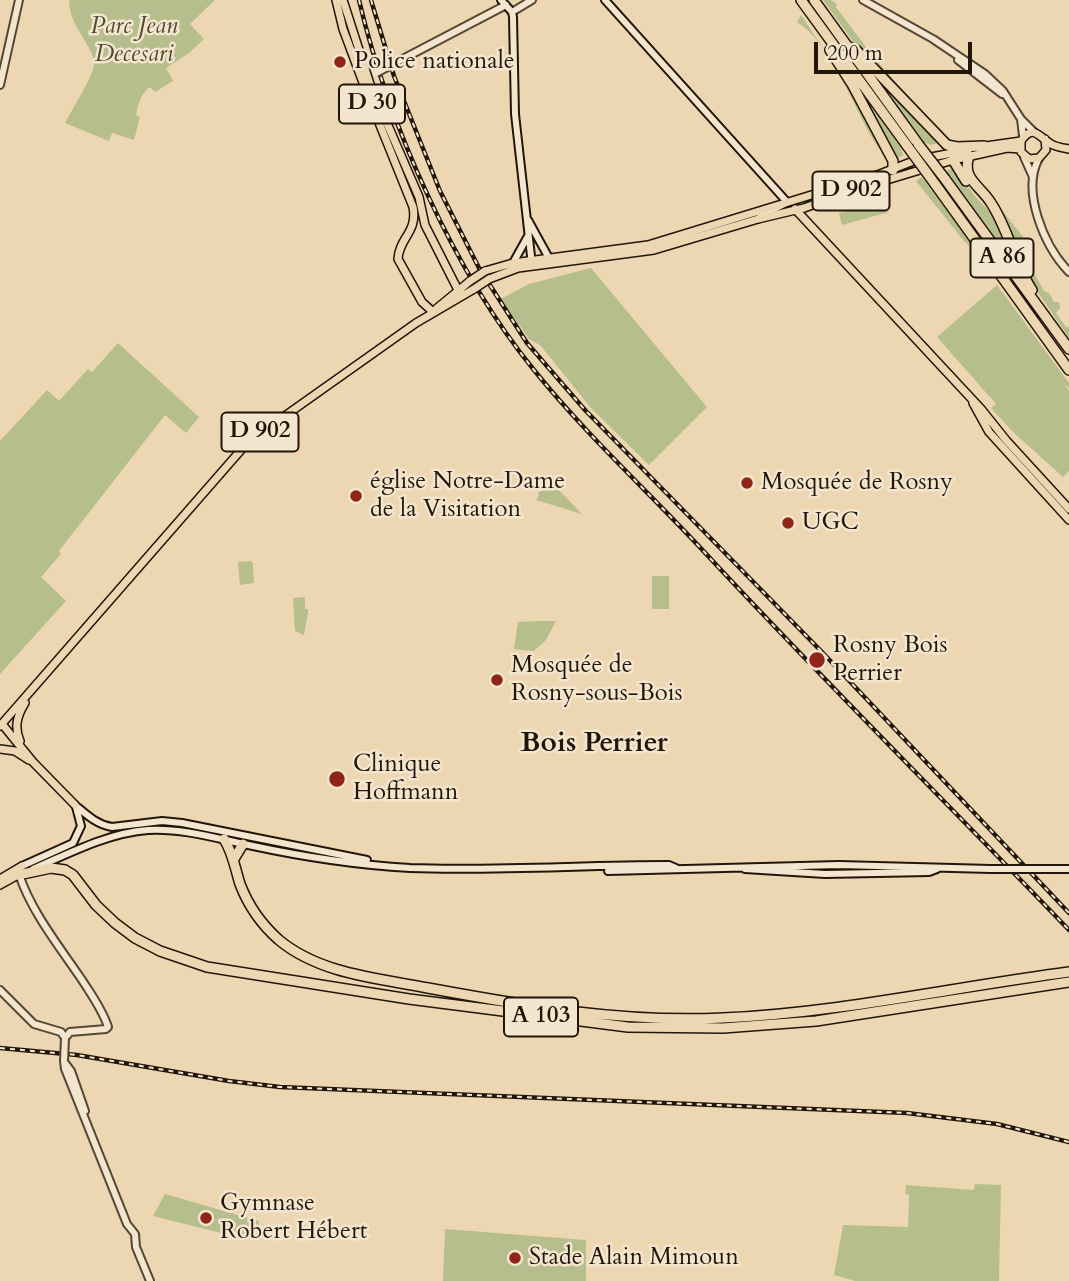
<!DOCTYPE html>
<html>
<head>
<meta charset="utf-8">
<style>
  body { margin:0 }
  #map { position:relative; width:1069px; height:1281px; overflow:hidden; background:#edd7b3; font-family:Cardo,serif }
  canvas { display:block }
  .scale { position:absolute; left:814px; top:42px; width:158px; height:32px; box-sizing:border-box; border:4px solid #22160b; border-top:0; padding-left:9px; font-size:21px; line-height:24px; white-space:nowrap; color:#22160b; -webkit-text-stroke:5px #f3e5ce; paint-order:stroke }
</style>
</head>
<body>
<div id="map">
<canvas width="1069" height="1281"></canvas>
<div class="scale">200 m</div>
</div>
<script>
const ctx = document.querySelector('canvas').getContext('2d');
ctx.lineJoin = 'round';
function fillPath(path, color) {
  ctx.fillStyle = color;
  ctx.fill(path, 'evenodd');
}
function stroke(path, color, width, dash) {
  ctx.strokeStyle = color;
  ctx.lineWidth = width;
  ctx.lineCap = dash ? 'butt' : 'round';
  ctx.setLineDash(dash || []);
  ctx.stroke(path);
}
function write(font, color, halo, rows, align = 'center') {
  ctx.font = font + ' Cardo,serif';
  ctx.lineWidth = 5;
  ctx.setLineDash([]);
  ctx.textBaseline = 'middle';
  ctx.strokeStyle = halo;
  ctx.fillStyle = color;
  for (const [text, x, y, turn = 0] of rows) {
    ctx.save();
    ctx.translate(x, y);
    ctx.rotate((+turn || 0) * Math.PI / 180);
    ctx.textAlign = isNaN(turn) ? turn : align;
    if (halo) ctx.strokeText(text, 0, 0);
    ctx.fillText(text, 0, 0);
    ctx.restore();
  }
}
fillPath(new Path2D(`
  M69 0H215L190 24 204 39 189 53 166 68 173 81 155 92 150 87C141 93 138 105 136 115L140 117 134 140 112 133 109 141 65 123C71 111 93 76 94 65 95 46 69 28 69 0Z
  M791 0 840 73 889 163C882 153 874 142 868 131 851 99 828 41 797 22L801 15Z
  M823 0H831L837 4 836 7 875 59 944 136 942 137 857 47Z
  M878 79 938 143 931 145 923 142 877 80Z
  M857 86 901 148 903 155 898 158Z
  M955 168 974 195 999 222 1018 273 945 171Z
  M922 177 980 255 964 241 916 181Z
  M880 202 889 212 842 225 839 213Z
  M997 204 1024 238 1023 254 1044 291 1049 293 1054 302H1059L1060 308 1056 313 1066 327H1069V338L1030 281Z
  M591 268 707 407 649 465 591 408 540 345 529 339 501 299 529 284Z
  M997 285 1069 383V388L1064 384 1069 391V471L1063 477 1013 432 991 408 996 404 937 337Z
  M118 343 199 417 186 433 165 415 59 551 61 554 41 577 66 601 0 674V441L47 390 59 401 88 369 92 372Z
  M553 484 582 514 536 500 539 496 538 493Z
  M251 561 253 564 254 583 240 585 238 562Z
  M652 576H669V609H652Z
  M305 597V609H308V612L304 635 295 631 293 598Z
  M537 621H556L546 640 534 651 514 649 518 622Z
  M975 1184 1001 1185 999 1281H855L834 1275 843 1225 908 1227 909 1195 905 1194 906 1185 974 1190Z
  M165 1194 259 1221V1225L241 1238 153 1216Z
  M445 1229 586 1240V1281H443Z`), '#b7be8e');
const tertiary = new Path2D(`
  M863 0 933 39 985 74 1003 91 1021 119 1034 132
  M512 12 532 0
  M958 60 1002 94
  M395 63 506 5
  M0 85 19 0
  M1021 119 1023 136
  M1024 157 1033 177
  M1039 158C1021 191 1044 246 1069 272
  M0 990 34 1024 61 1032 65 1038 70 1032 106 1029 108 1027C103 1011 93 997 84 983 62 950 31 912 19 874
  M64 1061 65 1069 127 1224 135 1234 136 1247 150 1281
  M65 1063 71 1071 85 1111`);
const secondary = new Path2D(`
  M501 0 512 12 513 17 515 114 532 265
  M605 0 787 202C778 209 765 210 758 219
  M528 220 550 260
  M513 263 528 236
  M75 805C87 815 96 824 112 827L162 821 182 823 367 860
  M22 866 73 843 81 826 76 807
  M33 869C70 853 108 833 148 830 184 828 218 839 253 846 304 857 358 865 410 868 497 871 583 865 669 865L676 868
  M745 869 825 874 929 872 937 869
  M608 871 839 865 991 869`);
const primary = new Path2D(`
  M336 0 343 29 365 88 413 207C418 232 399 238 398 259L422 302 433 312
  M343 0 370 84 419 197 425 225 458 290
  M1045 139 1046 150 1039 158 1029 159 1021 152V141C1033 123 1039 137 1051 144 1056 147 1063 148 1069 149
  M979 147 1021 141
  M795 209 982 410 1006 440 1069 509
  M485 271 513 263 648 245 880 174 916 160 968 150
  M489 279 518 268 654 250 758 219 804 208 857 189 953 160 1007 148 1020 149
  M436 309 470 281
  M973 403 989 432 1069 520
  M2 724 33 762 75 805
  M0 726 248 442 416 323 474 289
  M20 741C14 727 17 716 25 703
  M0 749 15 751 29 760
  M0 879 22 866
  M0 885 18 875`);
const motorway = new Path2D(`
  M801 0 908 147
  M814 0 918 144
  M847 46 856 50 947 145 957 147 984 146
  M830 50 852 84 893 161V170
  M969 156C961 179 981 186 991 203 1009 230 1014 263 1032 290
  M953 160 966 181
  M945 179 1069 349
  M935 184 1069 370
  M224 839C233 853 235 868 240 884 248 905 262 925 279 940 320 974 377 978 428 988 525 1006 624 1023 723 1018 839 1013 954 987 1069 972
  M234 859 243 844
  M18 875 51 868 65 870 73 875 96 905 115 923 135 938 160 951 207 967 409 999 628 1027 723 1028 816 1021 1069 982`);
stroke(tertiary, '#554635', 10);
stroke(secondary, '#22160b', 10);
stroke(primary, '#22160b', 10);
stroke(motorway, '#22160b', 12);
stroke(tertiary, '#f3e5ce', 6);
stroke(secondary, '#f3e5ce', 6);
stroke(primary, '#edd7b3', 7);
stroke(motorway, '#edd7b3', 9);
const rail = new Path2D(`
  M359 0C388 123 454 272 534 370 587 436 651 494 709 557 826 683 949 805 1069 930
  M371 0 394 76 440 191 479 268 527 343 585 410 821 651 1069 913
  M0 1048 77 1055 229 1081 280 1087 907 1113 997 1124 1069 1142`);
stroke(rail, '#22160b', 4.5);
stroke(rail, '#f3e5ce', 2, [5]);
const tertiaryBridge = new Path2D(`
  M376 73 395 63
  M64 1061 65 1038`);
const secondaryBridge = new Path2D(`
  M991 869H1069`);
const primaryBridge = new Path2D(`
  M470 281 485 271
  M474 289 489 279`);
const motorwayBridge = new Path2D(`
  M918 144 945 179
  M908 147 935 184`);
stroke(tertiaryBridge, '#554635', 10, []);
stroke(secondaryBridge, '#22160b', 10, []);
stroke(primaryBridge, '#22160b', 10, []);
stroke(motorwayBridge, '#22160b', 12, []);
stroke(tertiaryBridge, '#f3e5ce', 6);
stroke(secondaryBridge, '#f3e5ce', 6);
stroke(primaryBridge, '#edd7b3', 7);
stroke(motorwayBridge, '#edd7b3', 9);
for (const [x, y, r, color] of [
  [340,62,7,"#8f2418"],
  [747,483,7,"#8f2418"],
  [356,496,7,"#8f2418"],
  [788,523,7,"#8f2418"],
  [817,660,9,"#8f2418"],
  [497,680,7,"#8f2418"],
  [337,779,9,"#8f2418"],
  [206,1218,7,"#8f2418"],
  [515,1258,7,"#8f2418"]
]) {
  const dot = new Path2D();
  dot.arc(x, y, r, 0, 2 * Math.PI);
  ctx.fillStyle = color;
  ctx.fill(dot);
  stroke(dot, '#f3e5ce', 2.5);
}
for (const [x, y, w] of [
  [372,104,66],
  [851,191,77],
  [1002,258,63],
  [260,432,77],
  [541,1017,74]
]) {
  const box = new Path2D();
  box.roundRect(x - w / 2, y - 19.5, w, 39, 5);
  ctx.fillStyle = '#f3e5ce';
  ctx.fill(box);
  stroke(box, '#22160b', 2);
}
write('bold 23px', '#22160b', null, [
  ["D 30",372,104],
  ["D 902",851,191],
  ["A 86",1002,258],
  ["D 902",260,432],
  ["A 103",541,1017]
]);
write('italic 24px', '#4f4832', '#f3e5ce', [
  ["Parc Jean",134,27],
  ["Decesari",134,55]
]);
write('24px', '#22160b', '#f3e5ce', [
  ["Police nationale",354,62],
  ["église Notre-Dame",370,482],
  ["de la Visitation",370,510],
  ["Mosquée de Rosny",761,483],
  ["UGC",802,523],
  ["Rosny Bois",833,646],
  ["Perrier",833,674],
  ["Mosquée de",511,666],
  ["Rosny-sous-Bois",511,694],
  ["Clinique",353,765],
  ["Hoffmann",353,793],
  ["Gymnase",220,1204],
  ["Robert Hébert",220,1232],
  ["Stade Alain Mimoun",529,1258]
], 'left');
write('bold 28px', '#22160b', '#f3e5ce', [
  ["Bois Perrier",594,745]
]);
</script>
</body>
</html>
